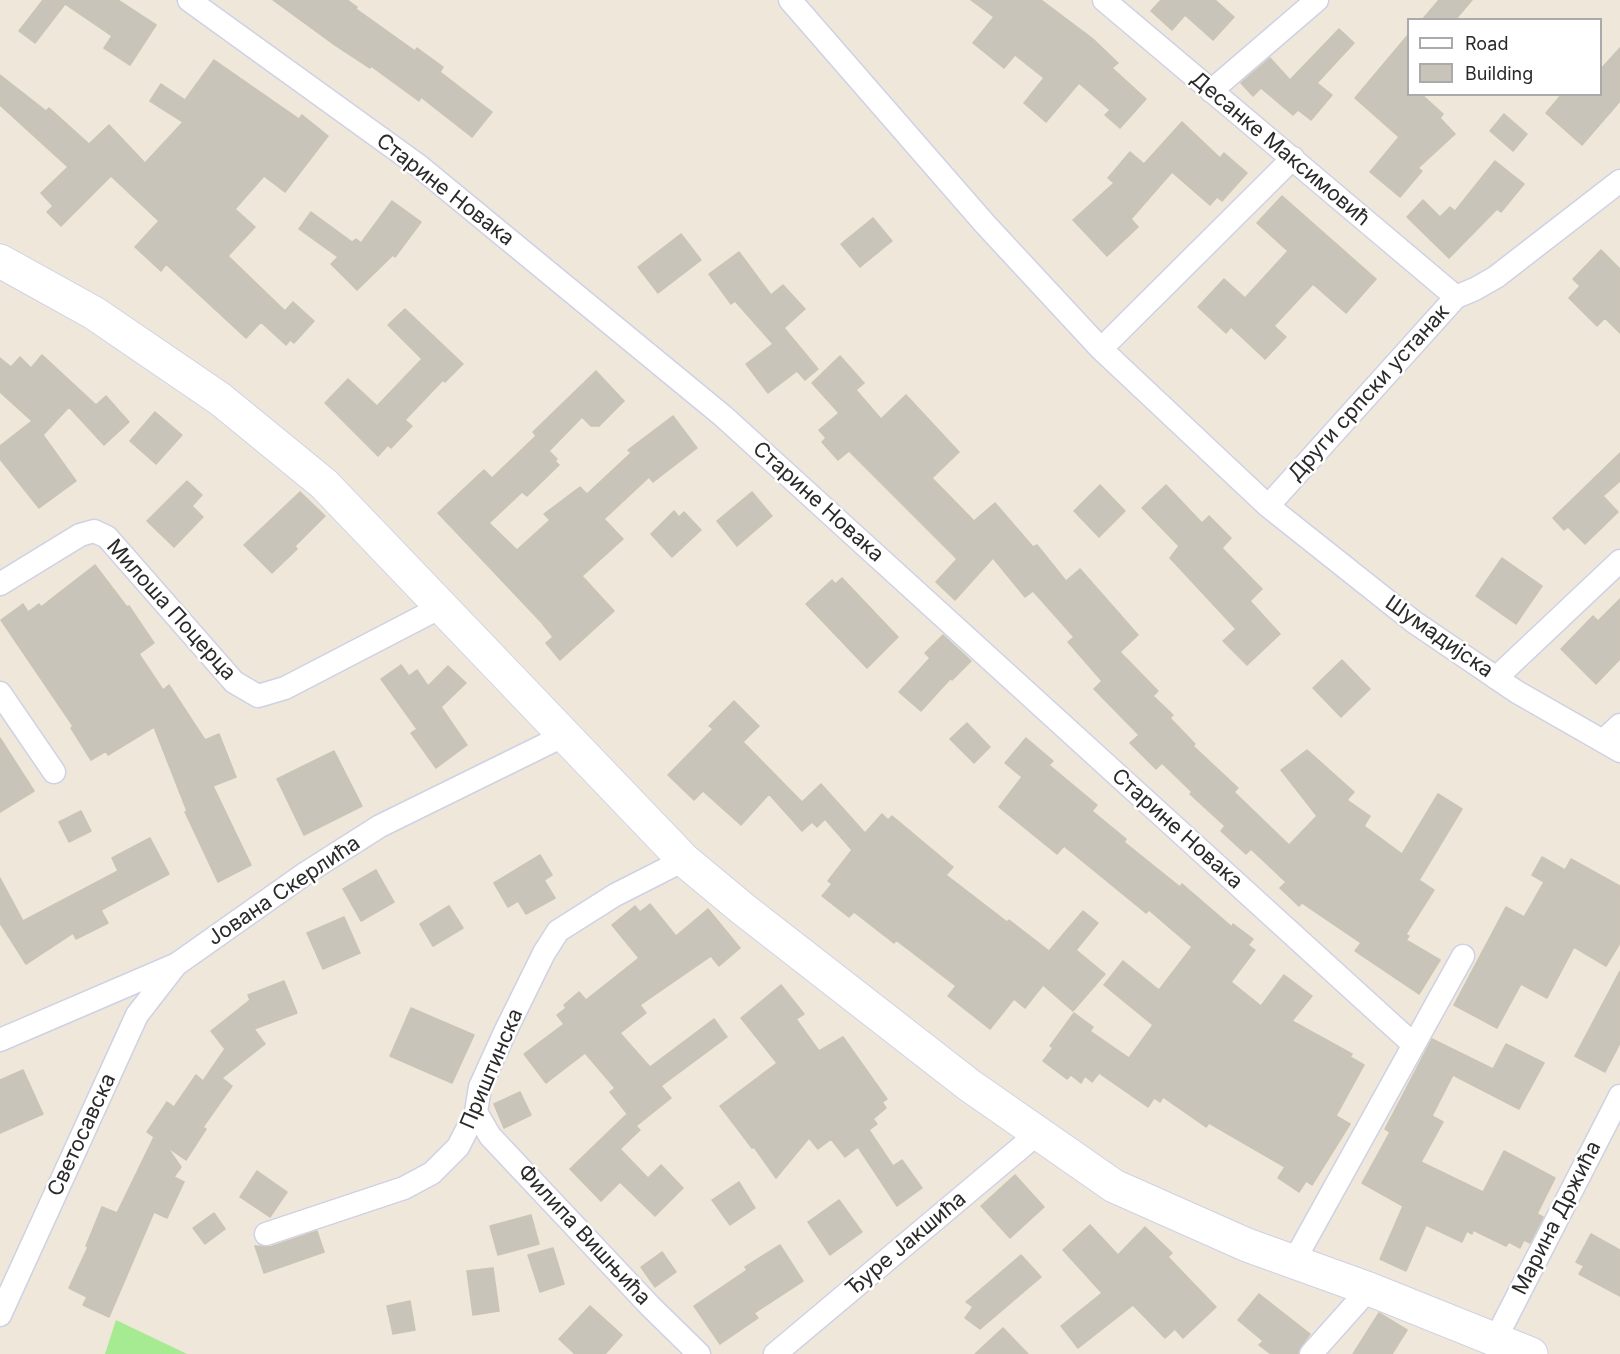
<!DOCTYPE html>
<html>
<head>
<meta charset="utf-8">
<style>
  body { margin:0 }
  #map { position:relative; width:1620px; height:1354px; overflow:hidden; background:#eee7da; font-family:Inter,sans-serif }
  canvas { display:block }
  .legend { position:absolute; left:1407px; top:18px; width:195px; height:78px; box-sizing:border-box; background:#fff; border:2px solid #aaa; margin:0; padding:8px 10px; list-style:none; font-size:18px; color:#2a2a2a }
  .legend li { display:flex; align-items:center; gap:12px; height:30px }
  .legend b { width:30px; border:2px solid #aaa }
</style>
</head>
<body>
<div id="map">
<canvas width="1620" height="1354"></canvas>
<ul class="legend">
<li><b style="height:8px;background:#fff"></b>Road</li>
<li><b style="height:16px;background:#c9c4ba"></b>Building</li>
</ul>
</div>
<script>
const ctx = document.querySelector('canvas').getContext('2d');
ctx.lineJoin = 'round';
function fillPath(path, color) {
  ctx.fillStyle = color;
  ctx.fill(path, 'evenodd');
}
function stroke(path, color, width, dash) {
  ctx.strokeStyle = color;
  ctx.lineWidth = width;
  ctx.lineCap = dash ? 'butt' : 'round';
  ctx.setLineDash(dash || []);
  ctx.stroke(path);
}
function write(font, color, halo, rows, align = 'center') {
  ctx.font = font + ' Inter,sans-serif';
  ctx.lineWidth = 5;
  ctx.setLineDash([]);
  ctx.textBaseline = 'middle';
  ctx.strokeStyle = halo;
  ctx.fillStyle = color;
  for (const [text, x, y, turn = 0] of rows) {
    ctx.save();
    ctx.translate(x, y);
    ctx.rotate((+turn || 0) * Math.PI / 180);
    ctx.textAlign = isNaN(turn) ? turn : align;
    if (halo) ctx.strokeText(text, 0, 0);
    ctx.fillText(text, 0, 0);
    ctx.restore();
  }
}
fillPath(new Path2D(`
  M116 1320 187 1354H105Z`), '#a6ea91');
const building = new Path2D(`
  M43 0H118L156 25 130 65 104 48 112 36 65 4 35 43 19 31Z
  M273 0H347L357 7 356 9 415 51 417 48 443 67 440 72 492 112 472 137 421 97 419 101 371 66 370 68 332 43Z
  M971 0H1041L1093 39 1118 63 1112 68 1146 99 1120 128 1105 115 1110 110 1079 83 1046 122 1024 103 1044 78 1015 55 1004 68 973 43 994 17Z
  M1161 0H1215L1234 17 1213 40 1185 15 1172 30 1151 11Z
  M1439 0H1472L1455 20H1422Z
  M1339 29 1354 43 1317 83 1332 95 1311 120 1298 110 1293 115 1261 88 1253 96 1241 83 1270 58 1290 80Z
  M1408 35V94H1421L1443 114 1440 118 1455 134 1418 168 1422 171 1400 197 1370 172 1399 137 1355 98Z
  M1620 48V101L1582 145 1546 113 1562 94H1600V70Z
  M214 60 299 119 302 115 328 136 285 192 264 176 235 209 255 227 228 256 285 311 293 302 314 321 294 343 290 340 286 345 261 322 246 338 166 264 161 271 135 247 159 221 111 176 61 226 47 212 53 206 41 193 68 167 0 105V75L46 111 49 108 89 144 109 125 145 163 183 122 150 101 161 84 185 100Z
  M1504 114 1527 134 1513 151 1490 131Z
  M1182 122 1220 158 1224 153 1247 173 1222 201 1217 197 1210 205 1172 172 1131 219 1138 227 1107 256 1073 220 1114 183 1108 178 1130 152 1144 164Z
  M1495 161 1524 184 1501 212 1497 209 1449 258 1407 217 1423 200 1440 217 1450 207 1455 211Z
  M1282 196 1376 279 1346 313 1313 284 1274 326 1286 337 1265 359 1231 327 1226 333 1198 307 1224 279 1245 298 1288 251 1257 223Z
  M392 201 421 222 395 257 393 255 357 290 331 264 338 257 299 229 311 212 352 242 356 239 361 243Z
  M873 218 892 241 860 267 841 244Z
  M681 234 701 260 658 293 638 267Z
  M1601 250 1620 269V333L1605 318 1597 326 1569 298 1580 286 1573 279Z
  M739 252 771 295 783 285 805 309 784 328 818 369 805 380 797 371 768 393 746 364 773 344 735 301 731 304 709 274Z
  M405 309 463 364 445 382 443 380 405 420 412 426 391 448 388 445 378 456 325 403 348 379 377 406 422 359 388 325Z
  M42 355 96 405 106 396 129 422 104 445 69 407 43 435 76 481 39 508 0 459V446L32 421 0 392V358L11 367 20 357 31 368Z
  M840 356 864 383 856 390 881 419 906 395 959 452 932 478 974 521 995 503 1033 547 1037 545 1066 581 1080 569 1138 635 1120 652 1158 691 1153 696 1173 715 1170 718 1195 744 1193 746 1238 788 1234 792 1289 845 1317 816 1281 770 1307 750 1354 792 1347 800 1370 816 1364 826 1402 854 1438 794 1462 809 1419 880 1434 890 1406 934 1409 936 1406 940 1440 960 1419 994 1355 951 1361 943 1302 903 1299 906 1280 888 1286 882 1251 849 1246 854 1221 831 1225 826 1190 794 1192 792 1162 763 1156 769 1130 743 1139 735 1094 689 1102 681 1068 642 1074 637 1033 591 1025 597 993 558 955 600 936 582 957 559 849 451 838 460 822 442 826 438 819 430 839 413 812 383Z
  M596 371 624 401 599 426H591L582 417 549 451 557 459 555 461 559 465 527 496 522 492 489 523 517 550 550 520 544 514 580 487 587 494 631 453 628 450 673 416 697 448 653 482 649 477 604 519 623 539 582 576 614 611 560 660 546 643 553 637 542 623 438 513 484 470 492 478 536 436 533 432Z
  M155 412 182 435 156 464 130 441Z
  M1620 453V481L1603 496 1618 512 1585 544 1568 527 1564 530 1553 518Z
  M187 481 202 495 192 506 203 517 174 547 147 521Z
  M1100 485 1125 511 1099 537 1074 511Z
  M1166 485 1202 523 1209 516 1231 538 1222 548 1262 589 1250 601 1280 634 1247 665 1223 641 1236 629 1170 558 1179 546 1142 508Z
  M300 492 325 516 295 546 297 549 272 573 244 545Z
  M752 492 772 516 737 546 717 521Z
  M674 511 679 517 684 512 701 530 672 557 651 534Z
  M1502 558 1542 586 1516 624 1476 596Z
  M95 565 127 607 129 606 154 643 139 654 163 690 169 685 205 740 219 734 236 777 213 786 251 865 218 882 185 812 187 811 154 727 108 755 106 751 91 760 71 728 73 726 1 620 23 604 28 612 39 604 41 607Z
  M842 578 898 637 867 668 806 604 832 580 835 584Z
  M1620 599V659L1596 684 1561 649 1593 616 1598 621Z
  M943 635 971 661 952 680 951 678 921 711 899 692 930 658 925 653Z
  M1342 660 1370 689 1341 717 1313 688Z
  M401 665 409 676 417 670 428 686 448 666 466 683 441 707 467 745 436 768 411 733 417 729 381 679Z
  M734 701 759 726 743 742 802 802 821 784 865 833 882 814 888 820 892 816 953 867 946 875 1007 922 1009 920 1049 951 1083 911 1098 923 1076 950 1105 974 1073 1011 1043 985 1025 1008 1014 999 990 1029 948 996 956 986 896 940 894 943 854 912 849 917 822 896 832 884 828 881 852 850 825 819 817 827 812 822 802 831 769 794 741 825 703 791 694 800 668 775 713 729 709 726Z
  M967 723 990 747 974 763 950 739Z
  M0 738 34 791 0 812Z
  M1026 738 1053 761 1049 765 1097 805 1092 811 1126 839 1124 842 1180 887 1182 884 1232 927 1233 924 1253 939 1248 945 1255 950 1231 982 1261 1006 1284 975 1312 996 1292 1021 1352 1054 1350 1057 1364 1065 1336 1116 1350 1124 1312 1185 1306 1181 1299 1192 1278 1178 1285 1167 1209 1123 1206 1127 1163 1097 1160 1102 1154 1098 1148 1107 1099 1073 1092 1082 1085 1076 1081 1083 1071 1075 1067 1079 1043 1061 1053 1048 1050 1046 1074 1013 1093 1027 1090 1031 1129 1058 1153 1025 1104 985 1123 961 1159 990 1192 947 1149 910 1146 913 1064 846 1057 854 999 807 1022 777 1005 763Z
  M334 751 362 806 304 835 277 779Z
  M81 811 91 831 69 842 59 822Z
  M150 838 169 874 101 910 108 923 76 939 73 933 26 964 0 923V878L23 921 118 871 112 858Z
  M540 855 552 875 544 880 555 898 526 914 518 901 508 907 494 883Z
  M1542 857 1565 870 1571 859 1620 886V943L1606 966 1574 947 1547 998 1521 984 1497 1028 1454 1005 1506 907 1524 917 1544 882 1532 875Z
  M376 870 394 902 361 921 343 889Z
  M650 904 676 936 708 909 740 948 719 966 711 956 640 1005 646 1013 620 1033 650 1067 714 1019 727 1037 661 1086 671 1098 636 1126 640 1130 620 1149 648 1178 661 1165 683 1188 655 1216 620 1182 601 1201 570 1169 626 1115 636 1125 610 1092 615 1088 585 1053 546 1083 524 1054 564 1024 557 1015 566 1008 564 1005 579 992 586 1000 639 958 612 925 635 906 640 912Z
  M449 906 463 928 433 946 420 924Z
  M344 917 360 953 323 969 307 933Z
  M1620 971V1043L1605 1072 1575 1056Z
  M284 981 297 1013 254 1029 265 1044 222 1078 232 1086 203 1127 206 1129 186 1160 167 1147 181 1167 174 1177 184 1182 167 1218 154 1212 109 1317 83 1305 87 1297 69 1288 88 1247 86 1246 102 1207 117 1213 154 1137 147 1132 167 1102 174 1107 196 1075 203 1081 225 1049 211 1031 250 1000 248 995Z
  M781 985 804 1014 796 1019 819 1051 843 1037 887 1099 882 1102 886 1108 873 1119 877 1124 869 1130 893 1166 902 1160 922 1188 897 1206 858 1147 845 1157 831 1139 818 1149 809 1138 776 1178 754 1147 752 1148 720 1106 777 1063 741 1018Z
  M411 1008 474 1035 452 1083 390 1056Z
  M1432 1039 1493 1069 1506 1044 1544 1063 1519 1109 1453 1075 1432 1116 1443 1122 1421 1162 1483 1192 1504 1151 1555 1178 1537 1214 1543 1217 1530 1243 1524 1240 1520 1248 1509 1242 1506 1246 1473 1230 1472 1234 1467 1231 1462 1242 1426 1225 1406 1271 1380 1259 1403 1206 1362 1183 1390 1132 1385 1129Z
  M23 1070 43 1114 0 1133V1080Z
  M520 1092 531 1115 504 1128 494 1104Z
  M257 1171 287 1192 270 1217 240 1197Z
  M1015 1175 1044 1207 1010 1238 981 1206Z
  M739 1182 755 1208 730 1225 712 1200Z
  M839 1200 862 1232 830 1255 808 1222Z
  M214 1213 225 1229 205 1244 193 1228Z
  M531 1215 539 1244 498 1255 490 1226Z
  M1090 1225 1118 1255 1145 1227 1172 1253 1168 1257 1216 1307 1183 1338 1175 1329 1165 1338 1133 1305 1078 1348 1061 1326 1102 1293 1063 1250Z
  M317 1231 324 1252 264 1273 255 1246 270 1247Z
  M1591 1234 1620 1250V1296L1579 1274 1584 1266 1576 1262Z
  M780 1245 803 1281 754 1313 758 1318 720 1344 694 1306 747 1270 745 1267Z
  M553 1248 564 1284 540 1292 528 1255Z
  M662 1252 676 1272 655 1287 641 1267Z
  M1021 1255 1041 1277 980 1329 965 1318 973 1307 966 1302Z
  M493 1268 499 1311 473 1315 467 1271Z
  M1259 1294 1310 1334 1301 1346 1298 1354H1271L1259 1345 1263 1341 1238 1320Z
  M410 1301 415 1330 393 1334 387 1306Z
  M590 1306 622 1335 605 1354H575L559 1339Z
  M1379 1313 1407 1330 1392 1354H1353Z
  M1003 1328 1028 1354H975Z`);
fillPath(building, '#c9c4ba');
stroke(building, '#c9c4b4', 1.5);
const minor = new Path2D(`
  M189 0 419 166 723 416 1413 1044
  M790 0 985 224 1101 349 1268 506 1414 622 1517 692 1620 751
  M1104 0 1456 297
  M1211 91 1317 0
  M1101 349 1293 158
  M1268 506 1456 297 1475 289 1496 277 1620 181
  M0 584 80 535 94 531 107 537 234 682 258 696 285 688 441 607
  M1496 678 1620 561
  M0 693 54 772
  M1603 741 1620 725
  M0 1040 177 964 306 873 380 826 565 735
  M476 1112 490 1136 650 1306 699 1354
  M266 1234 404 1188 432 1173 458 1147 476 1112 480 1087 505 1032 544 953 558 931 615 895 684 860
  M1294 1261 1463 956
  M0 1315 137 1015 175 966
  M1495 1340 1620 1096
  M775 1354 1037 1134
  M1311 1354 1369 1289`);
const secondary = new Path2D(`
  M0 261 94 313 220 399 324 484 684 860 743 909 969 1085 1114 1186 1247 1245 1369 1289 1531 1354`);
stroke(minor, '#cfd1e5', 25);
stroke(secondary, '#cfd1e5', 35);
stroke(minor, '#fff', 22);
stroke(secondary, '#fff', 33);
write('21px', '#2a2a2a', '#fff', [
  ["Десанке Максимовић",1280,149,40],
  ["Старине Новака",445,190,38],
  ["Други српски устанак",1369,393,-48],
  ["Старине Новака",818,502,42],
  ["Милоша Поцерца",171,610,48],
  ["Шумадијска",1439,637,35],
  ["Старине Новака",1177,829,42],
  ["Јована Скерлића",284,891,-34],
  ["Приштинска",492,1069,-67],
  ["Светосавска",82,1135,-65],
  ["Марина Држића",1557,1218,-63],
  ["Филипа Вишњића",584,1235,47],
  ["Ђуре Јакшића",906,1244,-40]
]);
</script>
</body>
</html>
